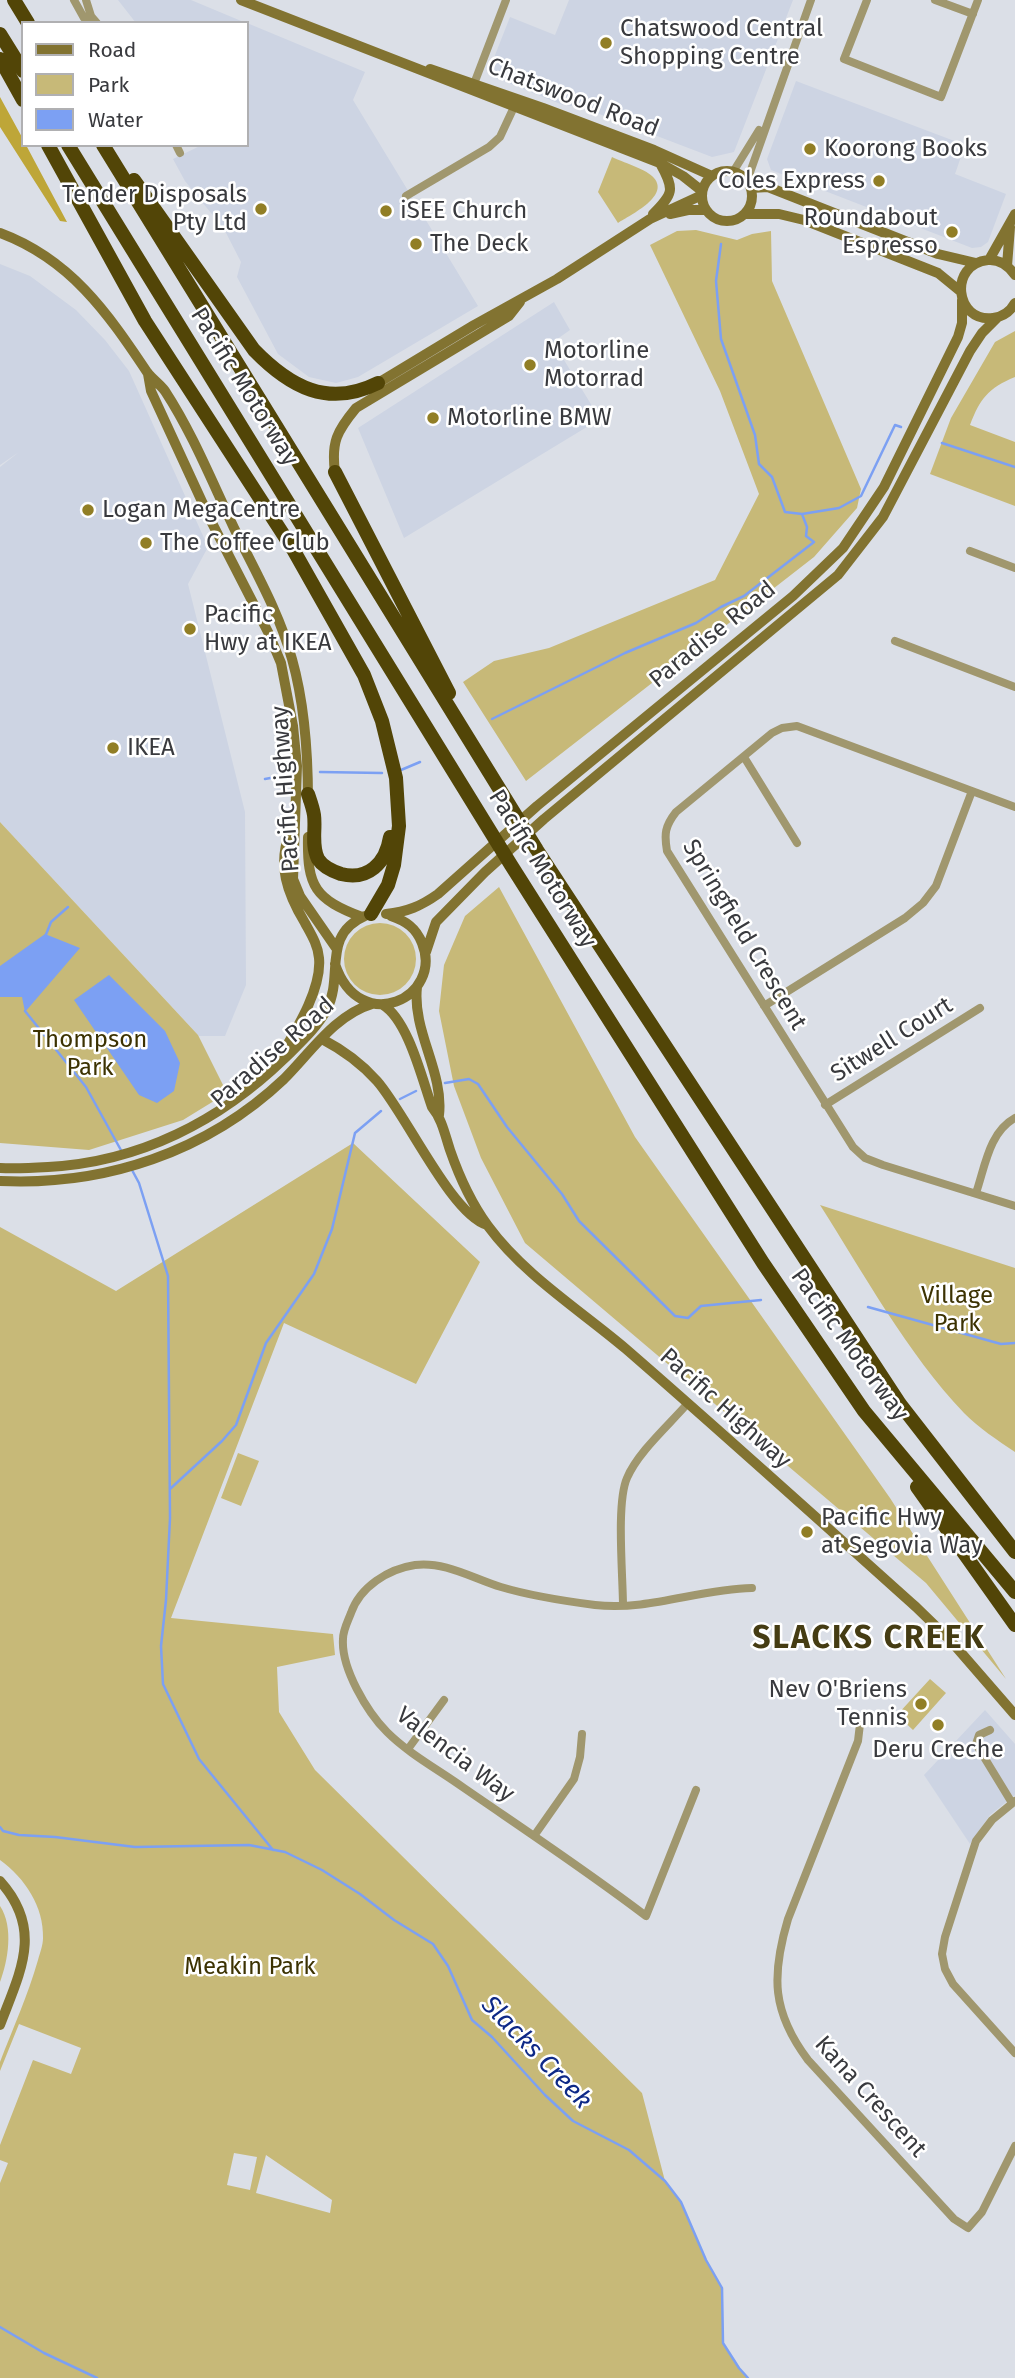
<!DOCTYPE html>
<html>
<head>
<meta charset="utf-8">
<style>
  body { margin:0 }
  #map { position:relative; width:1015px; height:2378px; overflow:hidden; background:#dbdfe7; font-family:"Fira Sans",sans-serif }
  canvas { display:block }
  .legend { position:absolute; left:21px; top:21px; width:228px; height:126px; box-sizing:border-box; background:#fff; border:2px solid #b0b0b2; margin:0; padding:9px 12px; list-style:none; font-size:21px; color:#393a3e }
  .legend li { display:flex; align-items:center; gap:14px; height:35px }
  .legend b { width:35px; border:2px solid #b0b0b2 }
</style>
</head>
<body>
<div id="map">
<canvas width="1015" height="2378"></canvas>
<ul class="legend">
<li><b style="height:9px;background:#827331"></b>Road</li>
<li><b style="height:19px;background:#c7b978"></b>Park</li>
<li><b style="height:19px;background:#7ca0f3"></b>Water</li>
</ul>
</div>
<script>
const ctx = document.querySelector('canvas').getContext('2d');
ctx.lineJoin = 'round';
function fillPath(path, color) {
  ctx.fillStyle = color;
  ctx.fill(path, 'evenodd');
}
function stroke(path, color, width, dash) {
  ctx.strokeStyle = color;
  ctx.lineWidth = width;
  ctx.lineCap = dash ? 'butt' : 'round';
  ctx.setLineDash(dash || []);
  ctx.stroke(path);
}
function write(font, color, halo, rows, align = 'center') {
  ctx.font = font + ' "Fira Sans",sans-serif';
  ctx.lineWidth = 5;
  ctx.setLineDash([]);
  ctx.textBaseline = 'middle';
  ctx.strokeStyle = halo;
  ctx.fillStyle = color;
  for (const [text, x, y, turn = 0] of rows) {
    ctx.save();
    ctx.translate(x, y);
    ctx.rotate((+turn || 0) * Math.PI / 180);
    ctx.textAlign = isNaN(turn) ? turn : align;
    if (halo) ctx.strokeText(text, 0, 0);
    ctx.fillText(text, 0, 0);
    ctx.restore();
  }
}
fillPath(new Path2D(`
  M118 0H191L246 23H136Z
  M569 0H793L734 152 712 157 581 107 563 105 491 76 490 68 510 17 555 35Z
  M247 23 365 72 353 100 478 306 358 377 336 383 309 377 278 354 237 277 241 262 224 229 185 181 173 159 202 145H247Z
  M796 81 965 145 955 174 1006 194 988 242 981 247 972 248 771 170 767 159Z
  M0 264 30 276 76 310 105 340 129 371 208 547 188 584 245 812 246 985 225 1036H199L0 822V467L19 452 0 465Z
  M554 302 570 330 553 342 600 419 404 538 358 428Z
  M985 1710 1015 1744V1795L990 1815 970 1844 924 1775Z`), '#cdd4e3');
fillPath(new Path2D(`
  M612 157C622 162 645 169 652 176 673 195 630 215 618 223L598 192Z
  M696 230 737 240 752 234 771 231 772 281 861 489 857 508 814 557 526 781 463 682 494 661 549 648 715 580 759 494 720 391 650 245 677 231Z
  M1015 331V377C988 388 980 399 970 425L1015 442V506L930 474 951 418 995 342Z
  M0 822 198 1035 227 1093 183 1120 89 1150 0 1143Z
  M499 887 635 1137 890 1498 1006 1679 926 1583 525 1243 481 1158 454 1086 439 1011 444 965 465 916Z
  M344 959a36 36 0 1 1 72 0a36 36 0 1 1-72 0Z
  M353 1143 480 1262 416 1384 284 1323 171 1618 333 1634 335 1655 277 1667 279 1712 315 1770 642 2093 665 2181 681 2202 706 2260 722 2288 723 2343 739 2368 748 2378H0V2183L8 2163 0 2160V2145L33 2060 71 2074 81 2048 19 2024 0 2071V2062C13 2028 28 1995 38 1960 40 1953 43 1945 43 1938 44 1907 25 1878 0 1860V1227L116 1291ZM234 2153 257 2157 250 2190 227 2185ZM266 2155 332 2200 330 2213 256 2193Z
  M820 1205 1015 1268V1452C997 1440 979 1428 964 1413 907 1353 864 1274 820 1205Z
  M238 1453 259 1461 241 1506 221 1498Z
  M930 1679 946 1693 913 1730 897 1715Z
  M0 1906C14 1927 8 1961 0 1982Z`), '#c7b978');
fillPath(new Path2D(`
  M0 97 23 139V145H26L67 222 60 221 0 127Z`), '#bea638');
fillPath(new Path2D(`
  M45 934 80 948 25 1012 22 997H0V966Z
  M109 975 165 1031 180 1063 174 1091 157 1103 139 1095 74 1000Z`), '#7ca0f3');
stroke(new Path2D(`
  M942 443 1015 467
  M802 514 839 508 861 496 895 425 901 427
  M492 719 625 653 696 623 721 607 744 596 814 542 806 536 807 527 802 514 785 512 772 477 759 464 755 435 721 339 716 281 721 244
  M401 770 420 762
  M320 772 382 773
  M265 779 281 776
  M45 937 51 922 68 907
  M25 1011 86 1087 122 1152
  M445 1083 469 1079 478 1084 507 1127 562 1194 579 1221 675 1316 688 1318 701 1306 761 1300
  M400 1099 416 1091
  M132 1170 139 1183 168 1276 170 1518 166 1600 161 1646 163 1684 199 1759 273 1850
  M868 1307 1001 1344 1015 1343
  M170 1489 222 1441 236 1425 266 1343 314 1274 332 1229 355 1133 381 1111
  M0 1827 3 1831 19 1835 55 1837 135 1847 249 1845 285 1852 322 1870 360 1894 394 1920 433 1944 448 1966 472 2020 492 2037 545 2095 573 2121 629 2150 665 2181 681 2202 706 2260 722 2288 723 2343 739 2368 748 2378
  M0 2327 44 2353 97 2378`), '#7ca0f3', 2.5);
stroke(new Path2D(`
  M74 0 84 18 90 23
  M86 0 91 16 97 23
  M867 0 844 59 941 97 978 0
  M935 0 973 14
  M472 89 506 0
  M176 145 180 153
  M733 172 759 130
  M747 181 811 0
  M406 196 489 147 500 137 514 107
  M970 551 1015 568
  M895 641 1015 687
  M744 757 797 843
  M1015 807 797 726 782 728 772 733 676 812C665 826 664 834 667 851L853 1147 865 1158 883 1165 1015 1206
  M764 1006 905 918 923 903 936 886 972 791
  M825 1105 980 1008
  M976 1193C985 1167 989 1132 1015 1118
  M623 1606C623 1576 616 1503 627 1478 638 1452 669 1425 688 1403
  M860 1724 858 1741 788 1919C771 1976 772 2012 808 2060L954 2219 968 2228 982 2212 1015 2146
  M990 1730 979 1735 976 1744 1012 1803
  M408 1749 444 1700
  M696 1790 646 1916C587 1871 525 1830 464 1788 439 1770 409 1754 387 1732 367 1712 341 1668 343 1639 343 1630 348 1621 351 1613 360 1587 388 1569 415 1565 445 1561 474 1579 501 1587 531 1596 564 1601 595 1605 650 1611 698 1589 752 1588
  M1015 1801 992 1820 976 1841 945 1937 942 1954 945 1969 953 1984 1015 2053
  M534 1836 574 1779 580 1757 582 1734`), '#a0976e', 8);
stroke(new Path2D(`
  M241 0 660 163 683 176 702 191
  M430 69 543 108 654 150 712 176
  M702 196a25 25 0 1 1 50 0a25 25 0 1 1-50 0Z
  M751 188 768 187 938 254 976 263
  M653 214C673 194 675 190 661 165
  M670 214 688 210H706
  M745 214H779L804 220 938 273 960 291
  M0 233C70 259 107 312 147 372 152 379 160 384 165 391 193 434 212 482 234 528 255 571 279 612 292 659 305 705 308 753 308 800
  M989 260 1015 214
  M1007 266 1010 227
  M1015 275C1009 266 999 259 988 260 948 264 955 323 993 318 1003 317 1010 312 1015 303
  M148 374 151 391 210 519 268 632 281 663 293 726 297 766 293 879 300 896 336 948
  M378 383 474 325 557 279 650 219 702 195
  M335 472C331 442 337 431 356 408L509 316 520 302
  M308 837C307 887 315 899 362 917
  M386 914C407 912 421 906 438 894L537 806 793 596 843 548 884 487 958 337 962 323V300
  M426 952 436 922 485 872 544 819 838 575 883 517 970 351 982 333 997 318
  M335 964C360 1038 444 997 422 943 416 928 406 921 391 916
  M417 987C412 1031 444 1072 439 1115
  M383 1005C408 1020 422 1079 432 1107 442 1119 445 1135 450 1150 459 1176 472 1204 488 1226 524 1275 580 1310 626 1349 724 1434 820 1521 916 1607L950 1640 1015 1715
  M322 1039C343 1050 362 1064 377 1081 406 1114 451 1214 487 1225
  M280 1057C296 1030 322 989 319 958 318 945 311 934 305 923 287 893 277 865 290 832
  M0 1168C16 1169 32 1168 48 1167 140 1162 220 1121 285 1058 300 1043 317 1028 327 1009 344 976 321 935 365 916
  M0 1181C105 1186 207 1152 284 1079 311 1052 335 1015 372 1004
  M0 1881C44 1930 20 1972 0 2025`), '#827331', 10);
stroke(new Path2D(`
  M14 0 28 23
  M0 34 23 71
  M0 59 23 100
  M48 145 145 321 294 551 364 675 382 721 396 778 399 826 394 865 388 885 371 914
  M68 145 511 865 763 1263 864 1411 1015 1592
  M103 145 537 850 900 1404 1015 1552
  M134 180 254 350C290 387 328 408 378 383
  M335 472 449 693
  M308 794C310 800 313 808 314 815 316 829 311 845 318 859 323 867 332 871 341 874 368 881 386 863 390 837
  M917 1487 1015 1625`), '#524507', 14);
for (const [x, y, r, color] of [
  [606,43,7,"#917e25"],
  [810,149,7,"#917e25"],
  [879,181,7,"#917e25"],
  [261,209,7,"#917e25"],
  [386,211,7,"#917e25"],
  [952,232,7,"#917e25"],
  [416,244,7,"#917e25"],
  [530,365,7,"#917e25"],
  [433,418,7,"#917e25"],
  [88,510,7,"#917e25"],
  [146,543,7,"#917e25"],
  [190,629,7,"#917e25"],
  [113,748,7,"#917e25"],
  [807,1532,7,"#917e25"],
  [921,1704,7,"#917e25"],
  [938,1725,7,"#917e25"]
]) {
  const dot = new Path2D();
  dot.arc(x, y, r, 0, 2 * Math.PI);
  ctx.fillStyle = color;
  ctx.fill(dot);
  stroke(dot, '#fff', 2.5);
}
write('24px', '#393a3e', '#fff', [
  ["Chatswood Central",620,29],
  ["Shopping Centre",620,57],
  ["Koorong Books",824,149],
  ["Coles Express",865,181,"right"],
  ["Tender Disposals",247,195,"right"],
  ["Pty Ltd",247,223,"right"],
  ["iSEE Church",400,211],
  ["Roundabout",938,218,"right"],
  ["Espresso",938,246,"right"],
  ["The Deck",430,244],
  ["Motorline",544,351],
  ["Motorrad",544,379],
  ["Motorline BMW",447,418],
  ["Logan MegaCentre",102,510],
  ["The Coffee Club",160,543],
  ["Pacific",204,615],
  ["Hwy at IKEA",204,643],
  ["IKEA",127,748],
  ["Pacific Hwy",821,1518],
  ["at Segovia Way",821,1546],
  ["Nev O'Briens",907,1690,"right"],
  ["Tennis",907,1718,"right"],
  ["Deru Creche",938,1750,"center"]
], 'left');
write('24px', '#393a3e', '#fff', [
  ["Chatswood Road",573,98,21],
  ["Pacific Motorway",244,387,58],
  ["Paradise Road",713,635,-39],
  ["Pacific Highway",286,789,-94],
  ["Pacific Motorway",542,869,58],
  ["Springfield Crescent",744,935,59],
  ["Sitwell Court",892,1040,-32],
  ["Paradise Road",273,1053,-41],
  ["Pacific Motorway",849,1345,54],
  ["Pacific Highway",725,1409,42],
  ["Valencia Way",455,1755,37],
  ["Kana Crescent",870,2097,48]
]);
write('24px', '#3c3202', '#fff', [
  ["Thompson",90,1040],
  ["Park",90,1068],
  ["Village",957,1296],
  ["Park",957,1324],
  ["Meakin Park",250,1967]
]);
write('italic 26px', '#0e2987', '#fff', [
  ["Slacks Creek",536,2053,46]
]);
ctx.letterSpacing = '2px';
write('bold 32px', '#453c13', '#fff', [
  ["SLACKS CREEK",869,1639]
]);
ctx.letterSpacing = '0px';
</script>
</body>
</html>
